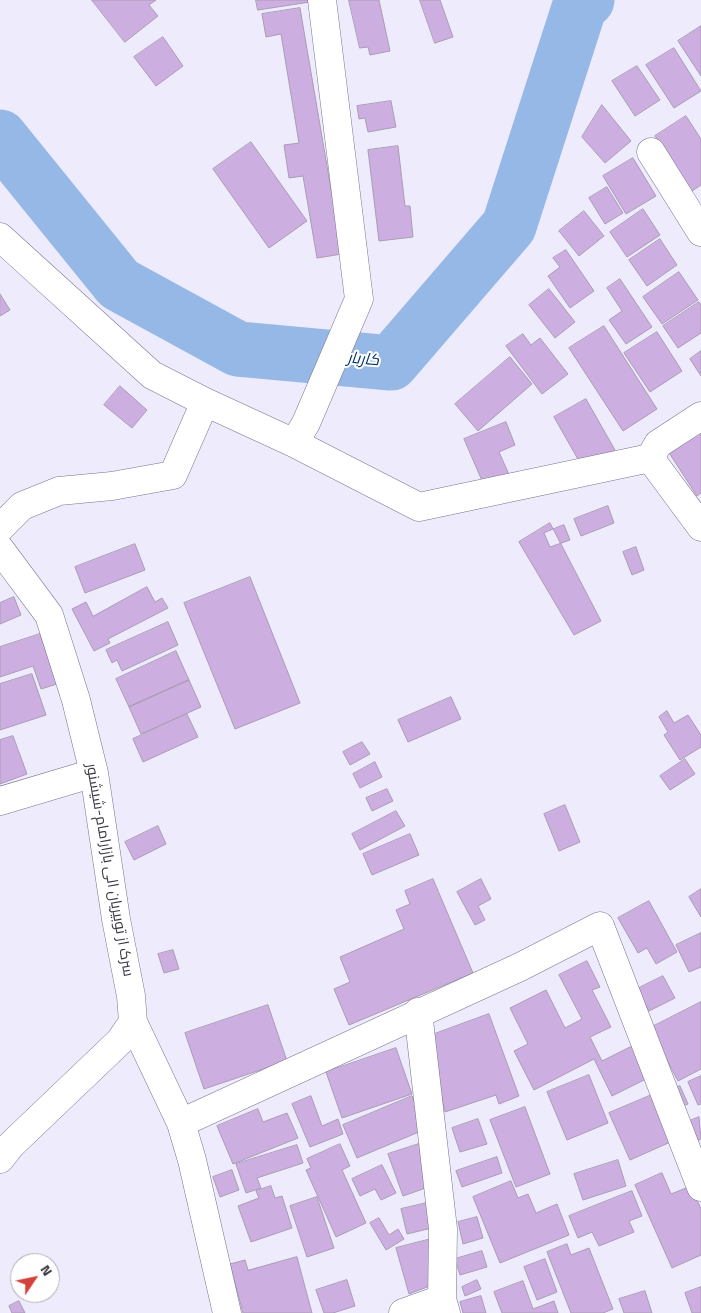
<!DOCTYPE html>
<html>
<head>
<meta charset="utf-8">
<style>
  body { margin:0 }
  #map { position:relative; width:701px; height:1313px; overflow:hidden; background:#edebfc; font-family:"Titillium Web",sans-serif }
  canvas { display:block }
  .north { position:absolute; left:10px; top:1253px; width:50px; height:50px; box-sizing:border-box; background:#fff; border:1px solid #b0afb4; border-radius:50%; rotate:56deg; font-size:14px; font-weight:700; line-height:20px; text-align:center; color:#3a3843 }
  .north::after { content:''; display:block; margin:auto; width:18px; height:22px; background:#d1433c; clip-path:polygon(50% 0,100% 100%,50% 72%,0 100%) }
</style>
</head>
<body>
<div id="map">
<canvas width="701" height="1313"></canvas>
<div class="north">N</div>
</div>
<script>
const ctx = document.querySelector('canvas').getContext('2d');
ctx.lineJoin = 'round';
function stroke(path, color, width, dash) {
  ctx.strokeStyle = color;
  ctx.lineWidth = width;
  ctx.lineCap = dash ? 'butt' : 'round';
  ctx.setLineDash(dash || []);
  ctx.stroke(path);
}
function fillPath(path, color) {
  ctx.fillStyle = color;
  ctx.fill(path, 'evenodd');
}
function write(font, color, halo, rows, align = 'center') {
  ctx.font = font + ' "Titillium Web",Cairo,sans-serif';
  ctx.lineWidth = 4;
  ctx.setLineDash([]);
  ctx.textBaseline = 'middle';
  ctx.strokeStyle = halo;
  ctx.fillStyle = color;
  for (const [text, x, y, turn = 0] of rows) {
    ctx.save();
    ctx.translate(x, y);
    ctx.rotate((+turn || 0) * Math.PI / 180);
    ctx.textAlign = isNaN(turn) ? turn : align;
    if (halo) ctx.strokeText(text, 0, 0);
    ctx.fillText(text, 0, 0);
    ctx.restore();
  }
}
stroke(new Path2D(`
  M0 137 119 284 238 349 391 363 509 226 580 5 587 0`), '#95b8e6', 55);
const building = new Path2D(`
  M92 0H156L149 5 158 16 125 42Z
  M256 0H309L310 2 258 10Z
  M349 0H379L390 51 370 55 368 47 360 48Z
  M420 0H440L453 37 435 43Z
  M300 8 342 254 317 258 303 176 289 178 284 145 299 143 281 34 266 37 262 14Z
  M701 26V76L678 41Z
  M163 37 183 66 156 86 134 57Z
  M674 48 701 91 674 108 646 65Z
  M637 66 660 100 635 116 612 81Z
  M391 101 396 127 368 132 365 118 359 119 357 106Z
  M602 105 631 141 605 163 582 137Z
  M686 116 701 139V185L692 191 655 136Z
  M251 142 307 221 269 248 213 169Z
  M398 146 405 206H410L413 237 379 241 368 150Z
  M633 158 656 196 626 214 603 176Z
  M607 187 623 213 605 224 589 198Z
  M643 209 660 235 627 257 610 232Z
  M584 211 604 236 579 256 559 231Z
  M660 239 677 265 647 286 629 260Z
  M566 250 594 291 570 308 548 276 560 267 553 258Z
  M679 272 698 300 662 324 643 297Z
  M620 279 652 327 626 344 609 320 622 311 607 288Z
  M549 289 575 322 555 338 529 305Z
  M0 294 10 310 0 316Z
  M699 302 701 305V333L678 348 663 326Z
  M604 326 657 409 623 431 569 348Z
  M657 332 682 371 650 392 624 353Z
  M523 334 531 345 540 338 568 374 542 394 506 346Z
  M701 351V376L690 359Z
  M510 357 532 384 478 431 455 404Z
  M120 386 147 410 132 428 104 405Z
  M586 399 615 450 583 468 554 417Z
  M701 421V493L697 496 664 445Z
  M506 422 515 445 499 452 511 479 486 490 464 439Z
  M608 506 614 523 581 536 574 519Z
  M550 523 601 621 574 635 519 542Z
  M564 525 570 540 550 547 544 533Z
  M135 544 145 570 85 593 75 567Z
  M636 547 644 570 632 575 623 552Z
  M250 577 300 703 235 729 184 603Z
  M147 587 155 602 162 598 168 608 108 639 110 643 94 651 72 609 86 602 93 616Z
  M14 597 21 615 0 624V603Z
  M168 622 178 645 122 671 117 660 112 663 106 650Z
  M40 634 57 684 41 689 33 666 0 677V647Z
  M176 651 189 680 129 707 116 679Z
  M32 674 46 715 0 730V684Z
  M189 680 201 707 141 734 129 707Z
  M451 697 461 719 408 742 398 720Z
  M667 711 674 723 688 715 701 735V747L680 760 664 735 668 732 659 717Z
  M187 714 198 737 143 762 133 739Z
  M13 736 27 774 0 784V740Z
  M362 742 370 754 350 765 343 752Z
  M685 759 695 774 670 790 660 776Z
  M375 762 382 777 360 788 353 774Z
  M387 789 393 801 372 811 366 798Z
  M565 805 580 842 559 851 544 814Z
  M396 811 405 826 360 850 352 834Z
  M158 826 166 844 134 860 125 842Z
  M410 834 419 855 372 875 363 854Z
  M433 879 473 973 349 1025 334 989 350 982 340 957 404 929 396 910 410 904 405 891Z
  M481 879 491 899 478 906 485 920 475 925 457 892Z
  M701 889V917L689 897Z
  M649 901 677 952 656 964 647 948 638 953 618 918Z
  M701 933V967L689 972 676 945Z
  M173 950 179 969 164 973 158 954Z
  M587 961 600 987 592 990 611 1027 590 1037 602 1061 638 1043 654 1075 612 1096 594 1059 534 1090 514 1051 528 1044 510 1008 546 990 565 1028 582 1019 559 975Z
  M663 976 675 998 649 1011 637 989Z
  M701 1002V1069L678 1081 650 1028Z
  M268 1005 287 1061 204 1089 185 1033Z
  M489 1014 519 1096 499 1104 496 1095 445 1112 429 1036Z
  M396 1048 412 1094 342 1118 326 1072Z
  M589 1075 608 1123 567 1140 547 1092Z
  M701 1076V1104L698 1105 688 1082Z
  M680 1086 688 1104 680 1107 672 1089Z
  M654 1094 675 1140 630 1160 609 1113Z
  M311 1096 322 1126 338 1119 343 1134 310 1147 292 1104Z
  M412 1096 426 1129 357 1158 343 1125Z
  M525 1107 550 1174 516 1187 490 1120Z
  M258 1109 263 1122 287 1113 298 1138 233 1164 217 1126Z
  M699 1117 701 1139 695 1142 687 1122Z
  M478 1119 487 1144 460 1152 452 1128Z
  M422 1143 437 1184 403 1196 388 1154Z
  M340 1144 350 1166 342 1170 366 1223 336 1237 306 1170 311 1168 307 1159Z
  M297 1145 303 1163 257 1178 261 1188 246 1193 236 1164Z
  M497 1157 502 1173 462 1187 456 1171Z
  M618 1160 626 1186 583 1200 574 1174Z
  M382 1165 396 1193 381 1200 375 1189 360 1196 352 1179Z
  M232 1170 239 1190 220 1197 213 1177Z
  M662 1173 671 1194 691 1186 701 1209V1255L672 1268 635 1185Z
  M511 1181 518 1198 528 1194 536 1213 557 1204 569 1235 500 1263 473 1197Z
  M271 1186 275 1198 282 1196 292 1228 251 1242 238 1206 259 1198 256 1191Z
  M632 1191 642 1216 629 1221 634 1232 599 1246 592 1232 578 1238 569 1216Z
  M317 1197 334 1248 307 1257 290 1206Z
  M431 1202 436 1227 407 1234 401 1209Z
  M477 1217 483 1238 463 1244 458 1222Z
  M379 1218 389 1235 398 1229 404 1239 386 1250 370 1223Z
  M439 1237 440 1282 409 1294 396 1248Z
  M567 1244 571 1255 589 1248 613 1309 603 1313H571L547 1252Z
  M482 1251 487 1267 460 1275 455 1259Z
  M297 1257 312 1313H243L230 1264 245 1260 248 1270Z
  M545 1259 557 1292 537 1300 524 1267Z
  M347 1280 355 1306 333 1313H324L316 1290Z
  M477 1280 481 1289 465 1296 462 1287Z
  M523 1281 533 1309 554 1301 558 1313H502L494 1292Z
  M701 1287V1313H692L685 1293Z
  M645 1291 652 1313H624L619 1299Z
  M481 1296 486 1313H463L460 1302Z
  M19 1301 25 1313H12L9 1306Z`);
fillPath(building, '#ccaee0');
stroke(building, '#aa9cb4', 1);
const street = new Path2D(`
  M651 152 701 232
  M0 237 152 375 205 402 173 475 112 486 59 491 22 506 0 528
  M205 402 294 443 419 507 650 458 701 527
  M294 443 306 423 359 299 322 0
  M650 458 658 444 701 416
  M0 549 49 615 76 700 94 773 116 919 131 996 133 1022 120 1041 11 1145 0 1159
  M0 801 94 773
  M418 1012 443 1229 442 1299 446 1313
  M133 1022 181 1123 192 1160 227 1313
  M181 1123 520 967 600 926 701 1187
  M403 1313 442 1299`);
stroke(street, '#79758e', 29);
stroke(street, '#fff', 28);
write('15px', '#3a3843', '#fff', [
  ["سرک از توبیریان الی بازارامام-شیشنور",109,870,80]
]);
write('italic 16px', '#03356b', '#fff', [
  ["کاربار",363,360,5]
]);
</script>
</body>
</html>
